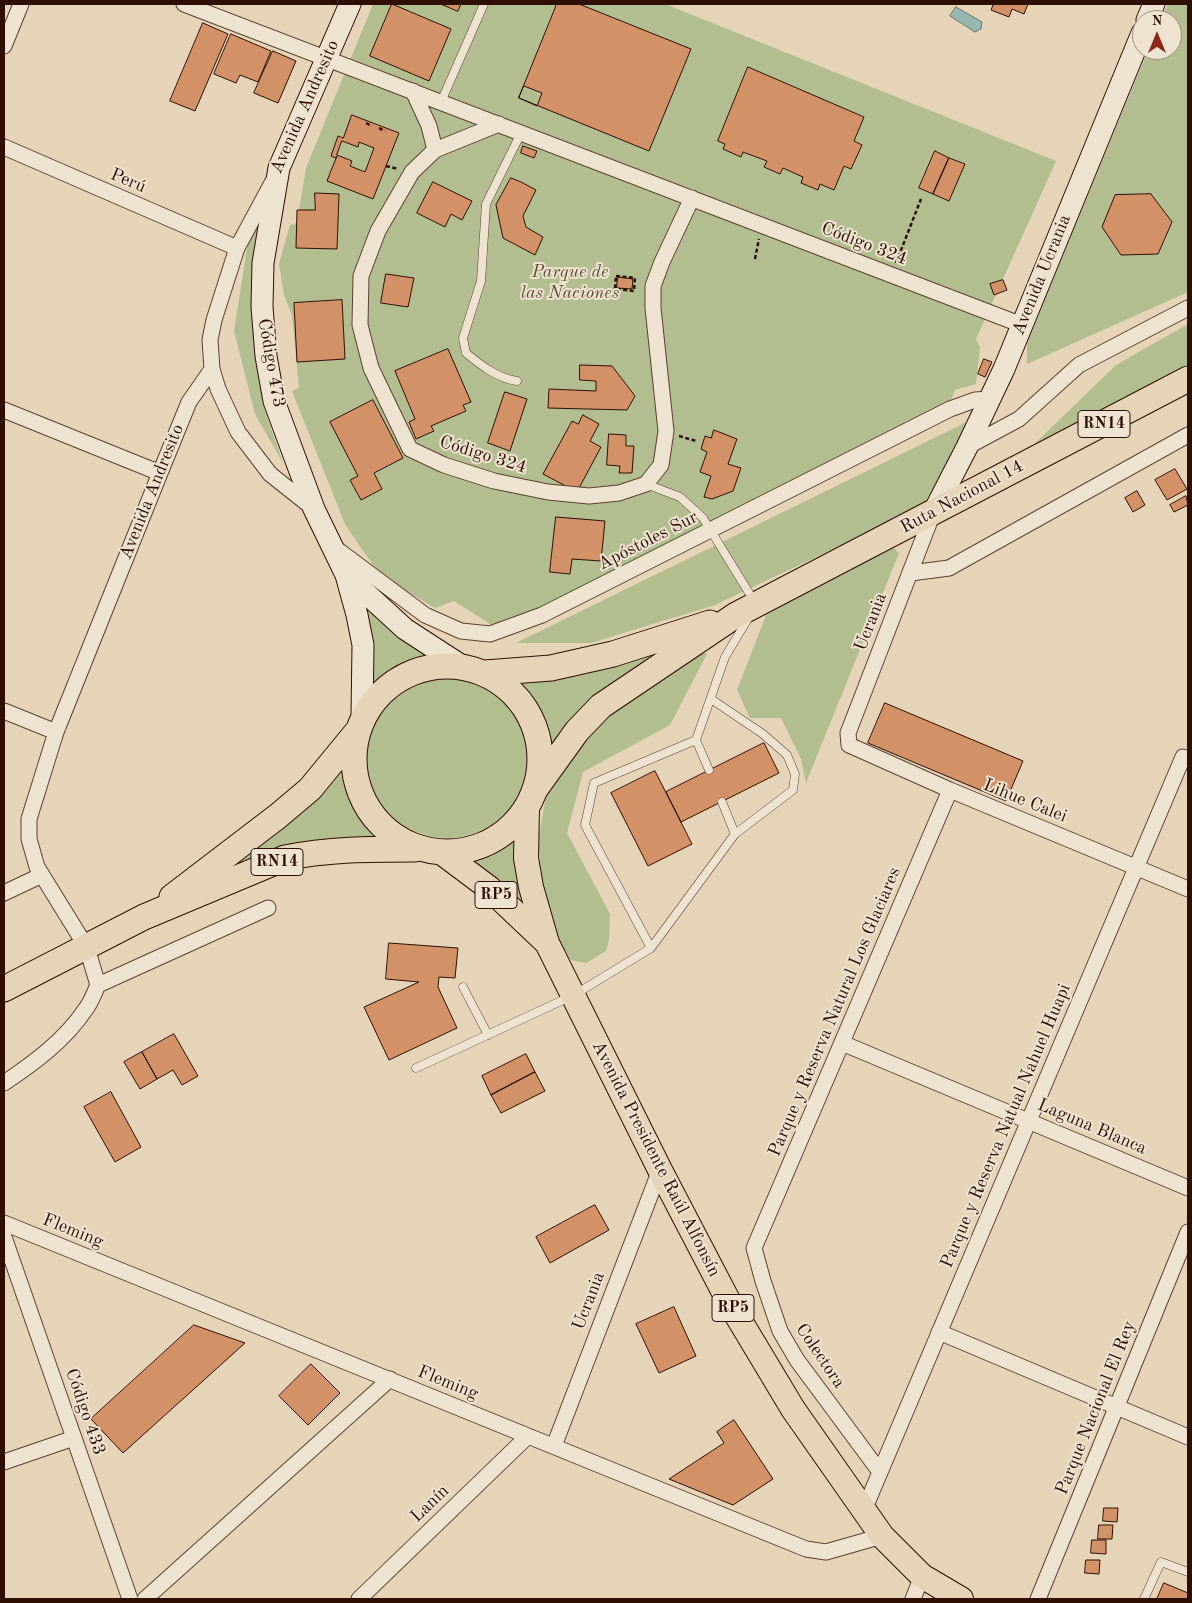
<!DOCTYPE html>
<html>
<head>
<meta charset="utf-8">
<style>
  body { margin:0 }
  #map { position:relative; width:1192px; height:1603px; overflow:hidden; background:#e5d4b8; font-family:"Old Standard TT",serif }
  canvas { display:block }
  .frame { position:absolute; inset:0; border:5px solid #2e0e01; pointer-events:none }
  .north { position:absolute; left:1132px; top:10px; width:50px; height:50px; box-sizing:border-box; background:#eee3d1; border:1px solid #a18e7e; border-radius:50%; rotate:0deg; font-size:14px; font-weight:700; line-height:20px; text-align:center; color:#2e0e01 }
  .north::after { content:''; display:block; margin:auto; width:18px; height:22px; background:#8f2418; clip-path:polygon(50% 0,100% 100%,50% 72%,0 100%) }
</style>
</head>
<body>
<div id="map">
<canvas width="1192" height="1603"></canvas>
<div class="frame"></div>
<div class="north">N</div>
</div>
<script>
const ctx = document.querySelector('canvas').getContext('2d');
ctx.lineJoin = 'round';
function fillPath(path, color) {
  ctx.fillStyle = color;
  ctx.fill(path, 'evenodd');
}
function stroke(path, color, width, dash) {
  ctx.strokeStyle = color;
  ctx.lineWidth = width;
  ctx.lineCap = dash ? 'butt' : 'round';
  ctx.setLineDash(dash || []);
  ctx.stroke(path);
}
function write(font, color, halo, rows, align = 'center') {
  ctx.font = font + ' "Old Standard TT",serif';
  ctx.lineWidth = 4;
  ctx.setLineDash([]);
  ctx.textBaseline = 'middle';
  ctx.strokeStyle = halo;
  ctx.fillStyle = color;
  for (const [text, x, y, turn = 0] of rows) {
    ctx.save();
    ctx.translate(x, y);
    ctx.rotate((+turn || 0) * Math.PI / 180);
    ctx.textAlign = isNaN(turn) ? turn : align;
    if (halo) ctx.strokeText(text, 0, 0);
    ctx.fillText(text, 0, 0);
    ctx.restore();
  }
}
fillPath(new Path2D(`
  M373 4H670V6L1056 161 976 339 980 347 976 384 955 390 948 407 498 629 454 601 435 608 392 582 373 565 361 548 345 524 292 391 299 388 292 315 284 295 279 264 290 225 297 223 306 168Z
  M1168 4H1188V292L1027 364V342L1148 50H1172V20H1161Z
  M252 217 258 221 253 317 264 408 283 463 255 414 234 331Z
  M1188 324V365L1021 457 1116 365Z
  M973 419 922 507 715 605 591 643H516Z
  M891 546 899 553 806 783 801 759 781 718H750L737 690 768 610Z
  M362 607 388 622 437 656 399 667 372 693Z
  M684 639 548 758 538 717 506 675Z
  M698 650 707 654 670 725 583 772 567 833 610 914 609 939 606 951 586 963 571 960 556 934 542 884 538 840 546 797 562 766 608 713Z
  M366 757a81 81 0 1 1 162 0a81 81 0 1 1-162 0Z
  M347 755 352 793 367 819 393 841 212 880Z
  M522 824 534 920 460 856 498 849Z`), '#b2bd90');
const water = new Path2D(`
  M956 7 982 22 981 29 975 32 950 16Z`);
fillPath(water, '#96b8b1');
stroke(water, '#6c746b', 1);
const building = new Path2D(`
  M392 4 451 29 429 81 370 56Z
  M441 4H461L458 11Z
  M557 4H579L691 49 649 151 519 98Z
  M990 4H1028L1024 14 1012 9 1009 17 991 10 993 5Z
  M203 23 228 34 195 111 170 101Z
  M231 34 271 51 258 82 240 75 236 83 214 74Z
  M273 51 296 61 278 103 254 93Z
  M748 67 864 117 854 141 862 145 851 169 844 166 834 190 820 184 818 190 801 183 803 177 783 168 780 174 764 167 767 161 743 152 741 157 723 149 725 144 718 141Z
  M524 86 542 93 537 106 519 98Z
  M352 115 399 133 373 199 327 181 330 173 337 156 336 158 331 156 338 136 343 138ZM342 141 358 147 359 142 374 148 365 172 350 166 352 161 337 155Z
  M523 146 537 151 534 158 521 153Z
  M935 151 949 158 933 194 919 188Z
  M949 158 965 164 949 201 933 194Z
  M511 178 521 182 536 190 523 216 526 227 543 237 535 255 503 238 496 205Z
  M433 182 472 201 462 220 451 214 445 227 417 213Z
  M315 193 339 194 337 249 296 248 297 210H315Z
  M1151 194 1172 222 1158 254 1121 255 1102 227 1115 195Z
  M386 274 414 278 408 307 381 303Z
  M618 277 633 279 632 289 617 288Z
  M1003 280 1007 290 994 295 990 284Z
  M342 300 345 359 297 362 294 303Z
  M448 349 471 402 463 405 466 411 431 426 434 431 416 439 409 422 415 419 395 371Z
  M984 359 992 362 985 377 978 374Z
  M580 365 612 366 635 396 627 410 548 408 549 389 596 391V381L580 380Z
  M505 392 527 399 510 451 488 443Z
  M373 400 403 458 374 473 382 489 361 500 350 480 358 476 330 422Z
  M583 415 599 424 590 441 601 447 577 492 543 474 572 421 578 424Z
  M714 430 737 439 728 464 741 468 733 491 712 499 704 497 711 476 700 472 707 452 701 449 705 436 711 438Z
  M609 434 626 435V446H634L632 473H619L620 466 607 465Z
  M1175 469 1187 489 1167 500 1155 480Z
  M1137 491 1145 505 1133 512 1125 498Z
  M1186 496 1188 505 1174 512 1170 505Z
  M556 517 605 521 601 561 572 559 570 574 550 572Z
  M885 703 1023 761 1006 801 868 743Z
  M764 743 779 773 681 822 666 792Z
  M655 771 692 844 648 866 611 793Z
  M389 943 458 948 455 978 439 977 438 987 457 1028 389 1060 364 1007 419 982 386 979Z
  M174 1034 198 1076 182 1085 173 1070 157 1079 142 1052Z
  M142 1052 157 1079 140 1089 124 1062Z
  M526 1054 535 1072 491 1095 482 1076Z
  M535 1072 545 1091 501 1113 491 1095Z
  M111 1092 141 1147 115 1162 84 1107Z
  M595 1205 609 1230 550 1263 536 1237Z
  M674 1307 696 1356 659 1373 636 1324Z
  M194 1325 245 1343 123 1453 91 1419Z
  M311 1364 340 1393 308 1425 279 1396Z
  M734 1420 773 1479 733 1505 669 1479 724 1443 717 1432Z
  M1104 1508H1118L1117 1522 1103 1521Z
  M1099 1525H1113L1112 1539H1098Z
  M1092 1540H1106V1554L1091 1553Z
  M1086 1560H1100L1099 1574 1085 1573Z
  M1164 1583 1188 1593V1599H1157Z`);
fillPath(building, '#d39168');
stroke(building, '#2e0e01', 1);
const service = new Path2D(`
  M441 102 484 4
  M517 381C497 378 482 366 466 353L463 338 481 281 486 204 521 133
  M646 484 680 497 703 518 754 601
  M711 699 763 734 787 755 795 774 793 790 735 834
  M709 770 696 740 725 657 749 617
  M651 948 585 825 594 783 696 740
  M463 987 488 1035
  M416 1068 574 995 651 948 735 834 722 802
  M1144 1599 1161 1562 1188 1572`);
const minor = new Path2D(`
  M184 4 1022 325
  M4 46 21 4
  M413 91 429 126 435 150
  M499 124 435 150 412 172 378 231 361 276 360 325 371 368 410 449 444 465 494 481 548 492 589 496 619 493 646 484 661 465 666 431 653 308V286L662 262 692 198
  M4 147 237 248
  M272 183 237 248 214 320 210 340 212 369 218 389 238 432 270 474 314 509
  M4 410 160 473
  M967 447 1019 419 1079 365 1188 308
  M933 513 848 733 849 745 950 790 1188 889
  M334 547 425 615 461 631 490 634 542 615 950 409 975 400 990 399
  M911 573 949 568 1188 435
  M4 711 56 732
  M4 893 42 875
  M98 985 87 948 37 867 29 839V819L56 732 160 473 189 402 212 369
  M842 1043 1188 1188
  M4 1083C34 1063 65 1040 85 1010 91 1003 94 993 98 985L268 908
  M4 1223 806 1549 826 1552 882 1536
  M4 1237 130 1599
  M939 1332 1188 1437
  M554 1446 660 1170
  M4 1462 74 1438
  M880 1472 797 1360 780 1331 763 1281 754 1248 950 790
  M864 1510 1183 757
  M145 1599 390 1379
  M359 1599 528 1436
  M913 1599 922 1576
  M1038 1599 1188 1232`);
const secondary = new Path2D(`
  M350 4 279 168 263 263 262 307 266 356 274 401 314 509 346 575 357 615 363 645 362 716
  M1147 20 1154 4
  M933 513 967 447 1004 369 1142 33
  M346 575 405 629 462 666`);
const primary = new Path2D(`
  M527 808 526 858 531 887 547 943 660 1170 730 1304 793 1409 882 1536 922 1576 961 1599
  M441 852 489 888 546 942`);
const trunk = new Path2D(`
  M354 759a93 93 0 1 1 186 0a93 93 0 1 1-186 0Z
  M485 673 551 668 613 654 710 623
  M536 788 577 731 601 706 736 615 1188 379
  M172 897 278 816 310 789 356 733
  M4 989 144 917 285 858C328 849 371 849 415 849`);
stroke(service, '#5c402f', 9);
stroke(minor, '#5c402f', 17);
stroke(secondary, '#2e0e01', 23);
stroke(primary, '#2e0e01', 26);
stroke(trunk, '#2e0e01', 27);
stroke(new Path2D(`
  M366 123 372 126
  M379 128 385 131
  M386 166 398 169
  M755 259 759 239
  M896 263 921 199
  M616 276 635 278 634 291 615 289Z
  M679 436 696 441`), '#2e0e01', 2.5, [4, 2.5]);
stroke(service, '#eee3d1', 8);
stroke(minor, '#eee3d1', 15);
stroke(secondary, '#eee3d1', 21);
stroke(primary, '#e5d4b8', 24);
stroke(trunk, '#e5d4b8', 25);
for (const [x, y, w] of [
  [1104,424,52],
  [277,862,52],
  [496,895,42],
  [733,1308,42]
]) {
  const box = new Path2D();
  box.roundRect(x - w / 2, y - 13.5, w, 27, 4);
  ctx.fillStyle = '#eee3d1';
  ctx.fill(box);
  stroke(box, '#2e0e01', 1);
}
write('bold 16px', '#2e0e01', null, [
  ["RN14",1104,424],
  ["RN14",277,862],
  ["RP5",496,895],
  ["RP5",733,1308]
]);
write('18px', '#2e0e01', '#eee3d1', [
  ["Avenida Andresito",305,107,-66],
  ["Perú",128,181,23],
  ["Código 324",864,244,21],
  ["Avenida Ucrania",1042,275,-68],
  ["Código 473",271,363,80],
  ["Código 324",483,455,17],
  ["Avenida Andresito",152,492,-68],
  ["Ruta Nacional 14",962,497,-28],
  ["Apóstoles Sur",648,541,-27],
  ["Ucrania",871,622,-69],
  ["Lihue Calei",1025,801,22],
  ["Parque y Reserva Natural Los Glaciares",835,1012,-67],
  ["Parque y Reserva Natual Nahuel Huapi",1006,1126,-67],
  ["Laguna Blanca",1092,1127,23],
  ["Avenida Presidente Raúl Alfonsín",656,1159,63],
  ["Fleming",73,1231,22],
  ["Ucrania",589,1301,-69],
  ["Colectora",820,1356,56],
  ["Fleming",448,1383,22],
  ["Parque Nacional El Rey",1096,1408,-68],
  ["Código 433",85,1412,71],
  ["Lanín",430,1504,-44]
]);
write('italic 18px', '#5c4b33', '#eee3d1', [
  ["Parque de",570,272],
  ["las Naciones",570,293]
]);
</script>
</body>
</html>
